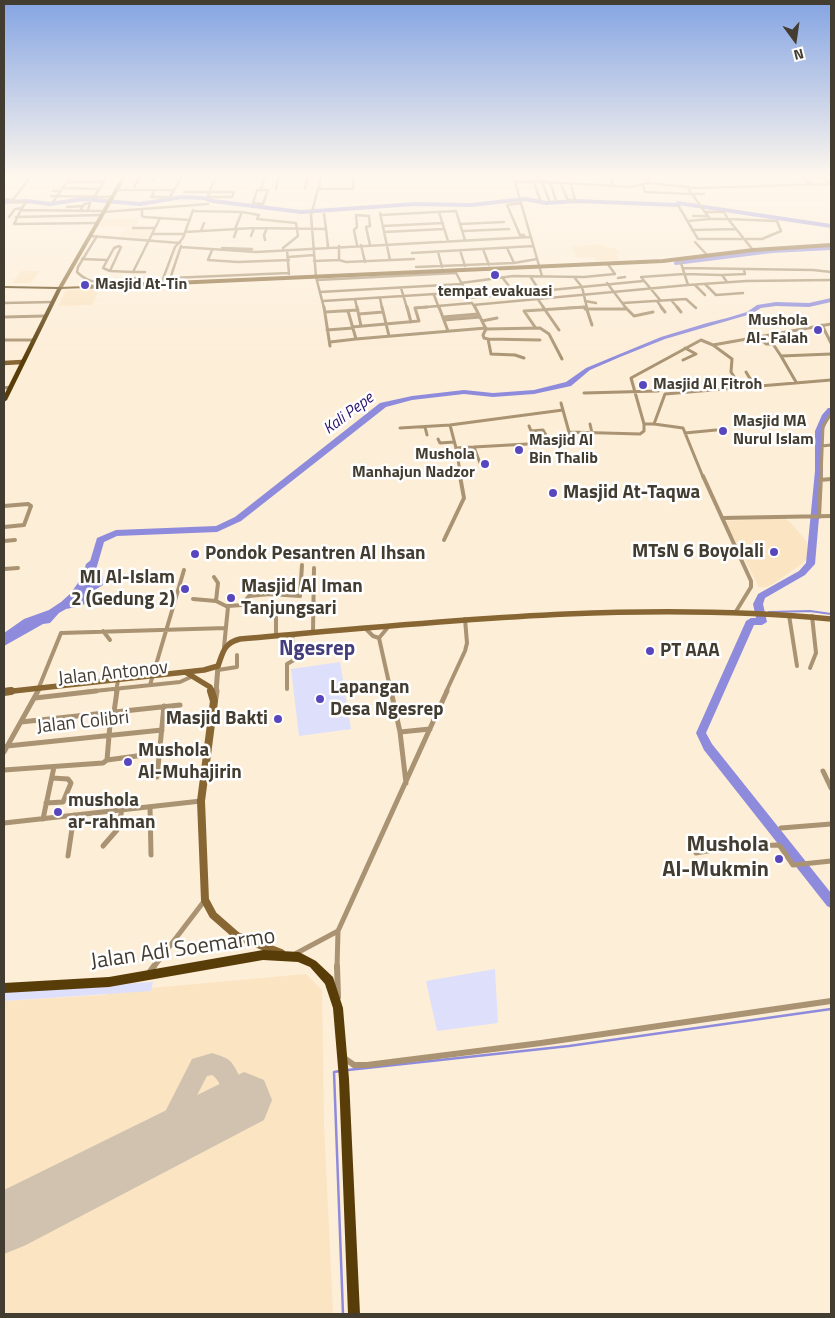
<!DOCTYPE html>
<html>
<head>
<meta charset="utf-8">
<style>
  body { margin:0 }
  #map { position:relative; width:835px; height:1318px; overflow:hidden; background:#fdeed8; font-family:"Titillium Web",sans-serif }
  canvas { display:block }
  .frame { position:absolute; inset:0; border:5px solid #433c31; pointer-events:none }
  .north { position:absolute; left:770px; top:15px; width:50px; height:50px; -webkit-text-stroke:4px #fff; paint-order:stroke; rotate:166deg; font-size:14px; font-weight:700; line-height:20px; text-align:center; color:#433c31 }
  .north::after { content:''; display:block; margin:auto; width:18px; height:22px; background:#433c31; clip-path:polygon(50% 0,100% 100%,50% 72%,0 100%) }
</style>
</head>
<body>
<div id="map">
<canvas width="835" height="1318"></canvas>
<div class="frame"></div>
<div class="north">N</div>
</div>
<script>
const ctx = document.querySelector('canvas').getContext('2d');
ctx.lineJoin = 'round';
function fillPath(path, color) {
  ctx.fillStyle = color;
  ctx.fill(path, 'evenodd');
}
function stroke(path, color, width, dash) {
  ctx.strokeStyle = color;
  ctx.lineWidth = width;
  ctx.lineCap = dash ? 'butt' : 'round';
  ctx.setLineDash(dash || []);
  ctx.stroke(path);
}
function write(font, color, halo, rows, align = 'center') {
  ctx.font = font + ' "Titillium Web",sans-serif';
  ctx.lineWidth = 5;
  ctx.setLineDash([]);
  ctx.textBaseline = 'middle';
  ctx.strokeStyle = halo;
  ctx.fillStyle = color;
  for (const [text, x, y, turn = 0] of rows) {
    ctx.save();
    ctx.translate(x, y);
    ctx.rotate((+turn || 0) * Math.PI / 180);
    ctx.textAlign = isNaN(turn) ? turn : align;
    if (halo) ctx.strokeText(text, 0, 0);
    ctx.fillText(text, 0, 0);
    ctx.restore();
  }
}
fillPath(new Path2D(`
  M140 217 136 227H98L103 218Z
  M126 228 151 230 147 239 119 236Z
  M604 244 606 248H616L620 254H616L619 260 596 261 593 257 577 258 571 246Z
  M21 271H40L31 283H12Z
  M66 290H99L92 305 58 306Z
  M784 518 791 523 807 542 808 557 803 563 773 584 766 587H759L725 521Z
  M306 974 322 990 324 1124 333 1314H4V1001L106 995 107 992Z`), '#fbe4c2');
fillPath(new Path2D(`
  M340 662 351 729 299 736 291 669Z
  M495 969 498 1023 437 1031 426 981Z
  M153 982 151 991 4 1001V991Z`), '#dedffb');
fillPath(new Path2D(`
  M91 560 94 567 98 571H102L103 585 93 591 88 602 81 606 66 609 59 613 50 623 43 624 4 646V633L24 619 49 610 61 602 71 593 82 577 86 564Z`), '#8e8bdc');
stroke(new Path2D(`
  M769 612 810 611 831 614`), '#8e8bdc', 2);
stroke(new Path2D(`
  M348 1070 569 1046 831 1009
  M340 1071 334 1072 343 1314`), '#8e8bdc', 2.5);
stroke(new Path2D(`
  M4 202 27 201 50 204 83 199 140 204 182 197 204 198 213 201 301 212 415 204 471 205 525 199 546 203 577 201 678 205V203L831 226
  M676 263 772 251 831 248`), '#8e8bdc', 4);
fillPath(new Path2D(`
  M831 298V302L809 307 776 306 761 308 751 314 665 339 620 357 590 370 571 386 534 394 493 397 464 394 412 400 386 407 241 521 217 532 117 536 104 542 93 580H87L85 578 97 538 116 530 216 526 235 517 380 403 412 396 464 390 493 393 534 390 566 382 586 368 661 337 707 323 727 318 747 312 757 305 776 302 809 303Z
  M828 408H831V414L823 431V471L815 564 805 575 765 598 763 604 767 622 762 625H754L706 733 712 744 831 893V908L827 906 704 750 696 733 746 621 751 618H756L753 604 758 594 799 571 806 563 815 471V431L822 415Z`), '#8e8bdc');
fillPath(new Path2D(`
  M212 1053C217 1055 226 1057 230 1061 235 1066 239 1075 241 1081 252 1125 209 1165 167 1148L159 1156 151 1159 143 1156 140 1148 143 1140 165 1112 192 1059ZM212 1075C229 1086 221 1115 206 1125 198 1130 189 1130 180 1128L207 1076Z`), '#d0c2af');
fillPath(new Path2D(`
  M244 1072 264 1080 272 1100 264 1120 26 1245 4 1254V1190Z`), '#d0c2af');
stroke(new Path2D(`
  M513 175 542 276
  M612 175V186
  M641 175 649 176
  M649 175 648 183 696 188 831 184
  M801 175 811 185
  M820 175 830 184
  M153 181 156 175
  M67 182H104
  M515 182H546L539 179 540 175
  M534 182 540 200
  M542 182 549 200
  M546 182 630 187 648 183
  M550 182 556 201
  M560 183 568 200H575L571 184
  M643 186 645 192 692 194
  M134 187 141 175
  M687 187 710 219H728L753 250
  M62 188 99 189
  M305 188 308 175
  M261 189 265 175
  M276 189 279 175
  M319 189 321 175
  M116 190H174
  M155 190 151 197H170L183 175
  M257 190H268L263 204 253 203Z
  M53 191H61
  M184 192H209
  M209 192H234L232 197H208Z
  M209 192 217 175
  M692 194H704
  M51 196 112 197
  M95 196 108 175
  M4 199 12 200
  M11 202H26L21 210 104 211
  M11 202 32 175
  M53 202 72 175
  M521 203 507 205 520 235H524
  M678 205 698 239H762L781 231 777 221 728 219 724 212H705
  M67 207 83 206
  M21 210 14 224 97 223
  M142 210V216L144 217 190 220
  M80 211 84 204 90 203 88 210
  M193 211 242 212 259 215 257 219 296 223 298 236 283 248
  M103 212 208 204
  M439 212 448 241
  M380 213 390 260
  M324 214 326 229
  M381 215 456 211 465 240
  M693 216H707
  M9 217 15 209 22 208
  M16 217 102 215
  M688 221 710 219
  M460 224 504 222
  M383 226 443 223
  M133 228H155
  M235 229 242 212
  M692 230 736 229
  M201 231 204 223
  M463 231 509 229
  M185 232 254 228 326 229 328 247
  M384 232 444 229
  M152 234H184
  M90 236 180 243
  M97 236 78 267 77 272C87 282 96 282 109 284L110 286
  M251 236 254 228
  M234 237 237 229
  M265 240 264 235 267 228
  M695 242 707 255
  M357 245 354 230 357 227 356 215 369 216 370 226 366 227 370 245
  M361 245 365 262
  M119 246 121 247 110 271 103 268 114 248Z
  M339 246V260
  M181 247 256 252 531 237
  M222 248 252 249
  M507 248 514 263
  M483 249 489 265
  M212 250 208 260 238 262 289 260
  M287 250 289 274
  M460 250 465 266
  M438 252 442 267
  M412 253 533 246
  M288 257 314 255
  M82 259 107 260
  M680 260 688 285
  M314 261 339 260 346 262 414 259
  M416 267 514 263 537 259
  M683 268 813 270 831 272
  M110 271 133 272 160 218
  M455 271 468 295
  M133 272H145
  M722 275 745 274 744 270
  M530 276 539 290 537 292
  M502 277 515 294
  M574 277 582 287 587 308
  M170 278 289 273
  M618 278 625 277
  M170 279 181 246
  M317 280 456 273
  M461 283 513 276 584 277 615 274 607 263
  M607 283 626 308
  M161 284 175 247 183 238 193 210
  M705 284 716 295 743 293
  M134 285 135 278
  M695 285 705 295
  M401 288 407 308
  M320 292 462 284
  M434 295 439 308
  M380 298 382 308
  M469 298 643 281
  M537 298 544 308
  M355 299 357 308
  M660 300 641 277 684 274 722 275 727 282
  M671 300 678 308
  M323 301 467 292
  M585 301 596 303
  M657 301 662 308
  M4 303 53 302
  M623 303 686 299 696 308
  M473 304 475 308
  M473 305 688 285 746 281 831 280
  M324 308 316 277 311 215 318 189H353L354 175
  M415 308 472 303
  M567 308 585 307`), '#a99372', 2.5);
stroke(new Path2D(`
  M324 307 330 346
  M357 307 361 326
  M382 307 389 336
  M407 307 411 322
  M439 307 448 331
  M475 307 486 329
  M543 307 559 330
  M586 307 592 325
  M661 307 665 312
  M677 307 681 312
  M585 309H627L625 307
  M627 309 634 316 653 312
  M325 312 358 310
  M359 314 383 312
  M4 317 45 316
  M443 317 478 314
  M444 320 480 317
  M482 321 497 318
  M822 325 831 343
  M352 327 419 321 415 308 427 307
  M535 327 524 311 585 307
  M486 329 540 328 549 334 562 359
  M486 329 483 335 484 338 488 339
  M327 330 353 328
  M759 337 766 344H773L781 356
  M356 339 486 328
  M4 340H34
  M330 342 356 339 348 311
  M713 345 831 324
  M524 358 515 355 491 354 488 339 540 340
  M683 360 696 354 685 348
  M746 372 754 385
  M796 382 781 356 831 354
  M740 386 731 372 732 359 713 345 701 340 631 378 644 424H654L665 394 831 380
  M4 388 10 387
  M584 393 658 391
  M561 403 569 432
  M590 424 592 433
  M654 424 683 428 703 477
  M450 425 456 448 563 442 568 440 569 432 640 434 644 431V424
  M529 426 536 443
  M425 427 427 435
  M400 428 450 425 563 410
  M531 431 543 430 546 435
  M685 433 716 430
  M438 439 440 443 454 442
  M822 446 831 445
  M474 447 480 463
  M456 448 461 477
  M821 477 823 426 831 414`), '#a99372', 3);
stroke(new Path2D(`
  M703 476 751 581V587L735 613
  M820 480 831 479
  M4 506 28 504 31 506 24 525 4 527
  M819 517 821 476
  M722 518 831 516
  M444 540 464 498 460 476
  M4 541 15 540
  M4 569 18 568
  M214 577 218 583 216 601
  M193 599 216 601 228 607 224 647
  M228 606 242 605 249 596 270 594 300 596 302 565
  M276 613V635
  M789 615 797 666
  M389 626 379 638 391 692
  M365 628 373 636 379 638
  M103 631 110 640
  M313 632 314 568
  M810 668 816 653 812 616
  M218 670 237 667V655
  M150 685 184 570
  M287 689V664L294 660 292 634
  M37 692 61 633 226 628
  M85 692 180 682 193 676
  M116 692 118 680
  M446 692 465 651 467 643 465 619`), '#a99372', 4);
stroke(new Path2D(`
  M391 691 400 732 430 729
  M35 698 96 691
  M114 712 117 691
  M21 722 180 705
  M400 732 406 783
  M7 746 162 730
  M4 752 38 691
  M107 760 111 712
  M4 770 103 763 107 760 159 753
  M823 771 831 788
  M157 777 164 706
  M46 803 63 802 71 783 68 779 52 778
  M150 807 151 855
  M43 819 54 767
  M4 823 201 801
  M781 828 831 824
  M103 846 117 830 122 810
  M696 853 724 848 777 845 780 846 793 865 831 861
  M68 856 74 815
  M295 954 338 931
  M153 968 205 900
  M337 968 338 931 447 691`), '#a99372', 5);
stroke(new Path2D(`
  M337 966 338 997
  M149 973 154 966
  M344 1058 354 1065H367L541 1043 831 1001`), '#a99372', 6);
stroke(new Path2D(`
  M216 692 218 666`), '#a99372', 5);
stroke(new Path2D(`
  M215 698 216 691`), '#a99372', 7);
stroke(new Path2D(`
  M85 287 663 261 753 250 831 245
  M60 288 125 175`), '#876633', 4);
stroke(new Path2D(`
  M4 363 22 362`), '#876633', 4.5);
stroke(new Path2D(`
  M187 673 210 687 212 692
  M4 692 204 670 218 666C223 652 224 643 240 639 436 622 634 600 831 619`), '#876633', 5.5);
stroke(new Path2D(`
  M211 691 214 701 201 801 205 900 213 915 237 936 281 953
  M4 692 11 691`), '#876633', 8);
fillPath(new Path2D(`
  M85 286H87V288L60 289 58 288 60 287Z`), '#674912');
fillPath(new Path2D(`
  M4 286 60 287 62 288 7 400 4 402V395L57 289 4 288Z
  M263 950 299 952 316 961 333 977 343 1008 349 1079 360 1314H348L339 1079 333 1008 325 984 310 967 298 962 263 960 109 987 4 993V983L109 977Z`), '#593d09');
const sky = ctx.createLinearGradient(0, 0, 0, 360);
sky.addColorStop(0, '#84a4e3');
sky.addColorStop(0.49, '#fef7ed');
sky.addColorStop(1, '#fef7ed00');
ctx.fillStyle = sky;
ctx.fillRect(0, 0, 835, 360);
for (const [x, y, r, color] of [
  [495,275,5,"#5846be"],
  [85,285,5,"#5846be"],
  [818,330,5,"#5846be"],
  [643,385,5,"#5846be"],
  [723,431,5,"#5846be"],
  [519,450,5,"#5846be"],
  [485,464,5,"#5846be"],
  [553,493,5,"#5846be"],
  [774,552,5,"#5846be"],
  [195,554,5,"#5846be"],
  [185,589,5,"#5846be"],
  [231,598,5,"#5846be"],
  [650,651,5,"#5846be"],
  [320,699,5,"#5846be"],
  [278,719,5,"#5846be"],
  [128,762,5,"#5846be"],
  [58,812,5,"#5846be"],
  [779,859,5,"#5846be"]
]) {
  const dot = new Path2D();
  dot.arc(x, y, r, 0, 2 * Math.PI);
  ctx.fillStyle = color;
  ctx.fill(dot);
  stroke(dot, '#fff', 2);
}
write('bold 16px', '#433c31', '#fff', [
  ["Masjid At-Tin",95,285],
  ["tempat evakuasi",495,292,"center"],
  ["Mushola",808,321,"right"],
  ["Al- Falah",808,339,"right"],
  ["Masjid Al Fitroh",653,385],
  ["Masjid MA",733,422],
  ["Nurul Islam",733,440],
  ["Masjid Al",529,441],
  ["Bin Thalib",529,459],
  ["Mushola",475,455,"right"],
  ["Manhajun Nadzor",475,473,"right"]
], 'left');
write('italic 16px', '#2b1372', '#fff', [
  ["Kali Pepe",349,414,-37]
]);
write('bold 19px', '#433c31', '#fff', [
  ["Masjid At-Taqwa",563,493],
  ["MTsN 6 Boyolali",764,552,"right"],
  ["Pondok Pesantren Al Ihsan",205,554],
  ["MI Al-Islam",175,578,"right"],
  ["2 (Gedung 2)",175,600,"right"],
  ["Masjid Al Iman",241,587],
  ["Tanjungsari",241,609],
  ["PT AAA",660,651],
  ["Lapangan",330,688],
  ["Desa Ngesrep",330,710],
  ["Masjid Bakti",268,719,"right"],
  ["Mushola",138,751],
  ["Al-Muhajirin",138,773],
  ["mushola",68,801],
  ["ar-rahman",68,823]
], 'left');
write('19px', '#433c31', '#fff', [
  ["Jalan Antonov",113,674,-6],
  ["Jalan Colibri",83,723,-6]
]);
write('bold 21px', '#433e7b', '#fff', [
  ["Ngesrep",317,650]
]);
write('bold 22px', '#433c31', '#fff', [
  ["Mushola",769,846],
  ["Al-Mukmin",769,871]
], 'right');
write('22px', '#433c31', '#fff', [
  ["Jalan Adi Soemarmo",183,950,-8]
]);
</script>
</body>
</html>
